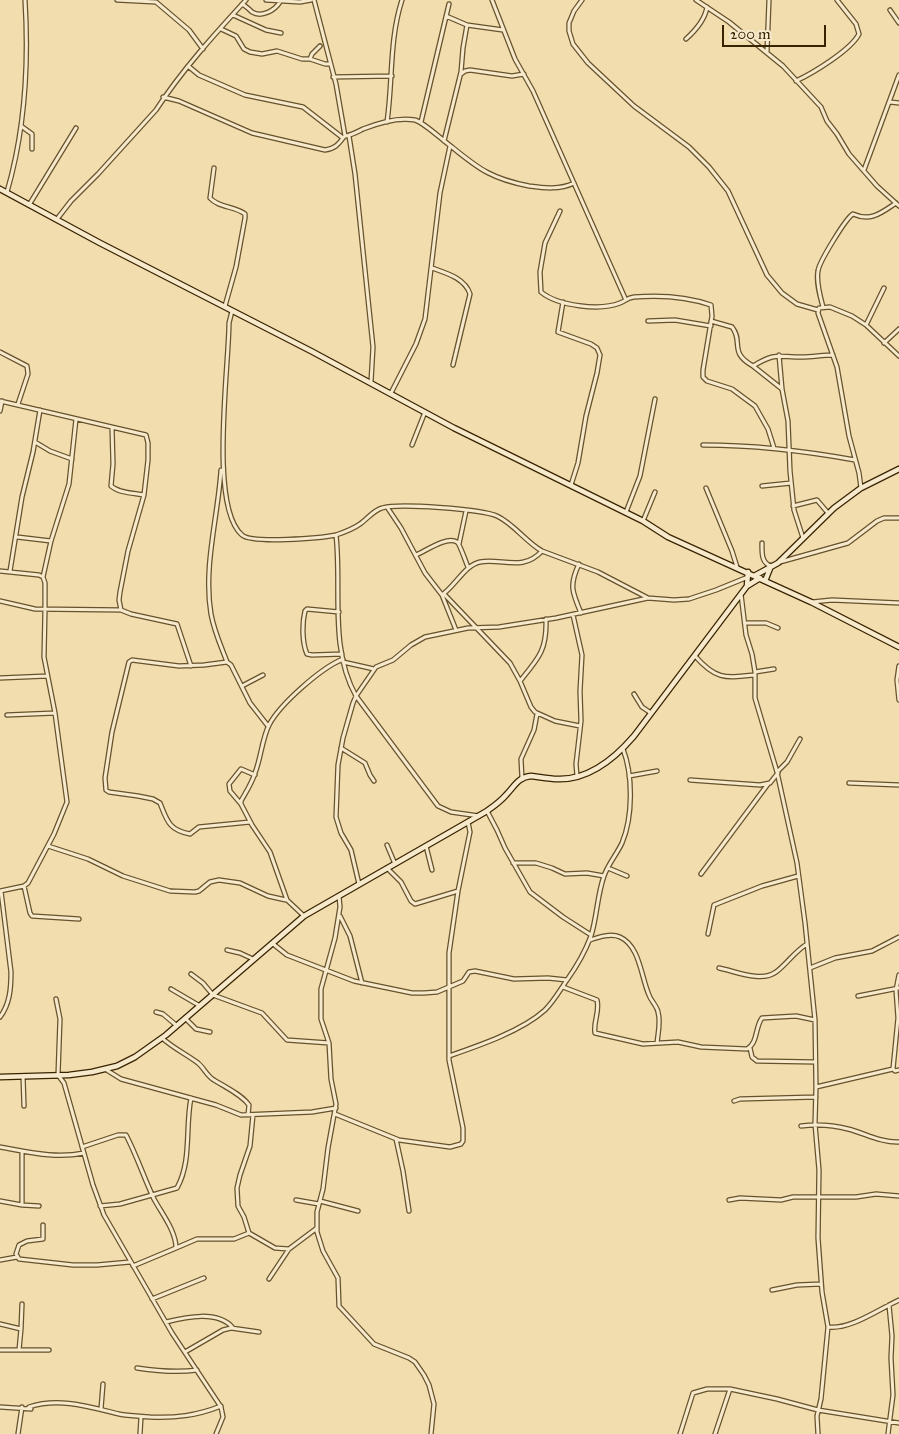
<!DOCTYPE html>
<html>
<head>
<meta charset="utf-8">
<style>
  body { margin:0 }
  #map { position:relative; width:899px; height:1434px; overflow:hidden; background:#f2ddaf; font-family:"IM FELL Great Primer",serif }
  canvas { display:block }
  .scale { position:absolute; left:722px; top:25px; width:104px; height:22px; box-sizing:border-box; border:2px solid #382301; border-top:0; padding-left:6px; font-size:15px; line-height:18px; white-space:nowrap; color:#382301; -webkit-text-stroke:4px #f7e9cb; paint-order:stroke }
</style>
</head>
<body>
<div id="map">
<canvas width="899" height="1434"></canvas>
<div class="scale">200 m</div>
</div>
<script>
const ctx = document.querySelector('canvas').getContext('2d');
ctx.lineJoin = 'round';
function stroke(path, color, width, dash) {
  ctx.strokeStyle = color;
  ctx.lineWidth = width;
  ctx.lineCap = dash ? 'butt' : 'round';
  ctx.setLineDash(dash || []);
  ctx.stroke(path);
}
const minor = new Path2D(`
  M117 0 156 2 189 30 203 49
  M266 0 300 2 311 0
  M314 0 336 84 345 136
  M492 0 515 59 533 91 625 298
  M582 0 574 11 569 23V31L573 44 588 63 634 106 689 147 709 167 728 191 767 275 782 293 797 304 818 310
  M696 0 729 22 783 66 821 107 827 121 837 134 849 154 877 186 899 206
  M242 4C246 6 249 9 252 12 262 18 275 10 280 2
  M890 10 899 23
  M233 15 266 30 281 33
  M446 16 467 25
  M221 29 236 36 244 49 250 52 262 54 277 51 302 59H310L312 54 320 46
  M686 39C696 30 705 20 707 7
  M767 52 769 0
  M310 59 325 64H329
  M188 66 199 75 245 95 303 107 343 138 345 136C352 135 357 132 363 129 378 123 399 117 415 120 425 123 443 141 452 147 480 170 493 179 529 186 544 188 560 190 574 183
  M461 74 465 71 470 70 512 76 524 74
  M333 77 392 76
  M796 81C813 73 851 50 859 34L856 24 837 0
  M163 97 179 101 252 133 325 150C334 149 338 145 343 138
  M890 102 899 103
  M387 122C393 81 389 40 402 0
  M421 122 449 4
  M21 126 32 134V149
  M349 136 355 174 373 347 371 382
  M444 141 461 72 463 48 467 25 503 30
  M214 168 210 198C219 208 235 206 245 214V218L236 267 225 306
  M864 170 899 75
  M7 192C25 130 29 65 25 0
  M29 205 76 128
  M560 211 545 243 540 272 541 292C558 306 600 311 620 303 626 301 626 298 634 297 659 295 688 297 711 305L712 316 703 370V377L707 381 732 389 755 406 768 429 774 448
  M57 219 71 201 98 174 156 110C182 70 214 35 246 0
  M432 268C446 273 465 278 470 294L453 365
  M563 302 558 332 591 344 597 348 600 355 597 373 586 416 578 463 571 485
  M823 307C820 296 816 282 818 271 819 262 846 218 853 214 871 222 881 213 896 203
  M232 311 229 323C229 367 209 507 242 535 252 544 321 538 336 535 345 532 353 529 360 524 367 519 374 510 382 508 398 503 481 509 497 516 514 524 526 542 542 551L598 572 648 598
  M648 321 675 320 711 326
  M711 321 732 327C744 342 728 352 753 366 776 352 777 357 802 357 812 357 823 355 833 355
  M866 325 884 288
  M884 343 899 329
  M0 352 27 366 28 374 18 404
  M779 355 782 389 788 421 790 471 794 510 803 538
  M753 366 782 389
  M391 393 416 344 425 319 440 193 450 146
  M0 401 146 435 148 443V460L144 495 128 551 120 592 119 600 121 610 131 614 177 624 191 666
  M0 411 2 401
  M112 427 113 464 111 486C119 493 133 493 144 495
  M35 442 50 451 72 459
  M412 445 425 412
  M703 445C754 445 805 451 855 460
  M221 470C218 517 203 567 211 614 214 631 221 646 227 662
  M762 486 791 483
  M706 488 732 551 737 567
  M861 488 859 473 849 436 837 367 818 313 819 308 830 307 852 316 866 325 899 356
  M793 506 817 500 828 513
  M387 507 401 528 425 573 442 595 456 630
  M626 512 640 476 655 399
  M643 521 655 492
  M336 535C342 588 329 648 356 696L438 806 451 812 479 816
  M17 537 51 541
  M762 543C762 552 761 563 771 566
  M459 544 466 511
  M416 555C426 551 446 536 457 542 460 544 466 563 468 567
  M780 562 848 543 877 521 884 518H899
  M579 564C569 585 572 592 581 613
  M0 571 39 575 43 577
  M10 571 22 497 33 452 40 410
  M444 594 510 663 520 681 531 707 535 712 555 721 580 726
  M741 594 746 635 752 654 755 672V698L777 772 797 863 805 923 815 1020 816 1087 815 1124 819 1170 818 1238 822 1292 828 1327 821 1399 817 1416 818 1434
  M442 595C456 585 465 565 480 562 502 558 523 572 542 551
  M0 601 35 609 121 610
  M812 602 832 600 899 603
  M339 612 307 609 305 611C302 623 302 643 307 654L312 655 342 654
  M573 615 582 655 580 691 581 721 576 764 577 776
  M745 623H766L778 628
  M695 656C716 680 725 678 755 675
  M343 662 374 669
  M899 666 897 680 899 700
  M755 672 774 669
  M0 678 47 676
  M520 681C539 658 547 650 546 619
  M242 686 263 675
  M634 694 642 707 651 713
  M7 715 55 713
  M341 748 365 763 370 775 374 781
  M777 772 787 762 800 739
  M629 776 657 771
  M522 778 521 759 534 730 537 714
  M690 780 760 785 770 783 778 773
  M849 783 899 785
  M241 804 230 791 229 784 241 769 255 775
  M487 811 497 830 505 848 530 892 563 917 591 935
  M250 822 199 827 190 834C169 830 167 821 160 803L153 799 138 796 109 792 106 790 105 778 112 732 129 662 132 660 179 666 204 665 227 662 231 665 250 703 268 726
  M387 845 395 864
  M48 846 88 859 123 876 170 891 195 892 199 891 210 882 219 880 240 883 268 896 286 900
  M426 846 432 870
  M513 863H536L552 868 565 874 587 873 604 876
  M387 868 401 882 411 901 415 904 458 891
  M608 868 627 876
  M701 874 768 784
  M359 884 351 850 341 833 336 817 338 765 343 738 353 703 356 696 376 667 393 660 411 645 425 637 468 628 499 627 556 618 648 598 674 600 689 599 716 590 748 577
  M24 886 30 913 32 916 79 919
  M0 891 24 886 28 883 54 834 67 802 55 713 44 657 45 610V583L43 577 51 541 69 484 76 419
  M339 896 340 907 335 938 321 989V1019L329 1043 331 1079 336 1104 328 1148 323 1189 317 1212V1232L323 1251 338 1278 339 1306 374 1344 409 1358 415 1362 424 1375 429 1385 434 1404 431 1434
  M304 916 287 900 270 852 252 825 241 804V801C246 792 252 783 255 773 261 758 262 739 269 725 280 704 321 668 343 659
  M340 916 350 936 362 983
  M708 934 714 905 762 886 798 876
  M590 940C599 937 611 933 620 937 640 946 641 977 649 995 651 1001 657 1006 658 1012 661 1022 658 1033 657 1043
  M272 943 287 955 354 981 412 993H424L437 992 463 981 469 972 475 971 514 979 548 978 567 980
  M227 950 240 953 253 959
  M719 968C735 971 761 983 776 972 787 964 794 952 807 944
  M810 968 835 958 872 951 899 937
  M191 974 203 983 213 995 262 1013 287 1040 329 1043
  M563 987 597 1000C600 1012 593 1022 595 1033L643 1044 678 1042 701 1047 747 1049C758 1043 755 1027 762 1018L796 1016 815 1020
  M171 989 200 1006
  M858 996 899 988
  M56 999 60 1019 58 1075 64 1083 93 1185 104 1215 172 1333 221 1407 223 1417 216 1434
  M156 1012 163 1014 176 1025
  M0 1017C10 1004 11 988 11 972L1 891
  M185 1018 196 1029 210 1032
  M162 1038C173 1048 186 1054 198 1063 204 1068 207 1076 214 1080 225 1087 241 1094 249 1105L248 1115
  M750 1048 752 1057 757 1061 815 1062
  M449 1056C478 1046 522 1031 545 1010 554 1001 560 990 567 980 577 966 585 952 591 936 597 917 597 896 604 876 608 864 617 854 622 843 633 817 633 775 623 749
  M105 1069 121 1079 216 1105 241 1115 312 1112 336 1108
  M893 1069 898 1018 896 990 899 975
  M23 1076 24 1106
  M816 1087 893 1069 895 1071 899 1070
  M734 1101 740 1099 816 1097
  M335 1114 399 1140 450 1147 461 1144 463 1141V1128L449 1060V953L458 891 470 832 468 822
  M801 1126C816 1124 833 1125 848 1129 864 1133 882 1143 899 1142
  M396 1139 403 1171 409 1211
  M0 1147C29 1152 55 1159 84 1153
  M82 1147 118 1135H126C137 1156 144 1178 154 1199 162 1214 176 1231 176 1248L133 1266
  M296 1200 319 1204
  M729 1200 740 1198 781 1200 793 1197H856L876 1194 899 1196
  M0 1201 22 1205V1152
  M320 1201 358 1211
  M22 1205 39 1206
  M100 1206 120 1204 177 1188C192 1161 185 1128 191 1098
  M43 1225V1239L27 1241 19 1245 16 1254 19 1259 73 1265H97L130 1262
  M249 1233 244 1217 238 1206 237 1188 240 1175 250 1146 253 1115
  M176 1248 197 1239H234L249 1233 275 1248 289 1249
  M0 1260 17 1257
  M269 1279 289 1249 317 1228
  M772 1290 797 1285 821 1284
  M152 1299 204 1278
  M166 1322C186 1317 218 1310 233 1328
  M0 1324 21 1329
  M828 1327C850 1330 879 1309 899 1300
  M0 1350H49
  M19 1350 21 1329 22 1304
  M185 1352 223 1330 231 1328 259 1332
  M137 1368C157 1371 177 1373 197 1370
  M0 1407 31 1409 29 1407C59 1397 90 1407 119 1414 129 1416 139 1416 150 1417 175 1418 196 1416 221 1406
  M101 1409 103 1384
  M18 1434 22 1407
  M140 1434 141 1417
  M680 1434 693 1393 707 1389H730
  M715 1434 730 1389 777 1399 818 1410 899 1423
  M888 1434 893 1395 891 1358 892 1336 889 1305`);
const secondary = new Path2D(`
  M0 189 100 243 311 351 454 428 643 521 668 537 811 602 899 647
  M754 576 778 563 834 508 861 488 899 469
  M765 581 771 566
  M747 586 748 572
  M0 1077 69 1075 92 1072 117 1066 135 1057 166 1035 304 916 487 811C494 806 500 802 506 795 514 787 518 777 531 776 540 777 549 779 558 779 589 780 616 757 634 736L747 586 760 578`);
stroke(minor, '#66522c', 5.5);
stroke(secondary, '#382301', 7);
stroke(minor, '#f7e9cb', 3);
stroke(secondary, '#f7e9cb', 4.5);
</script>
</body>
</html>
